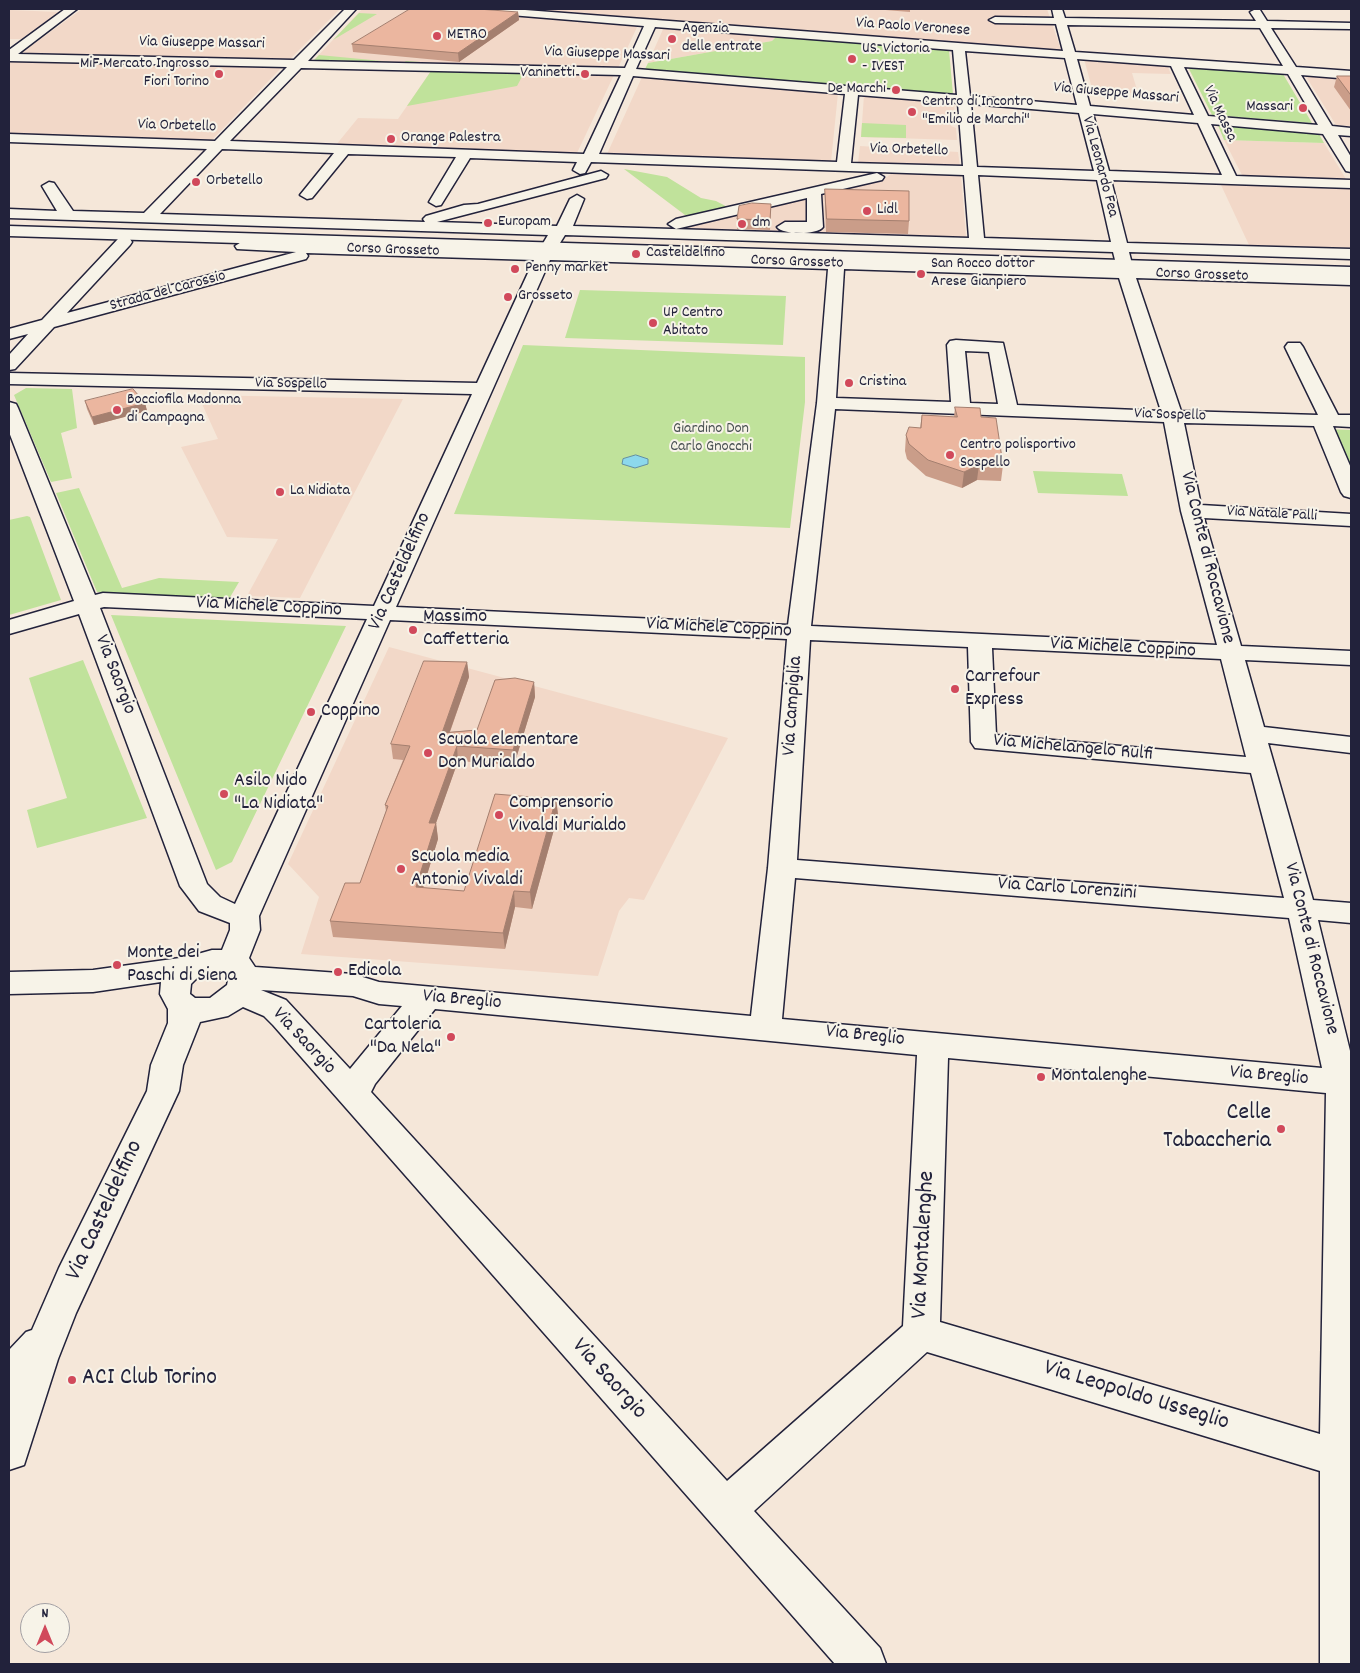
<!DOCTYPE html>
<html>
<head>
<meta charset="utf-8">
<style>
  body { margin:0 }
  #map { position:relative; width:1360px; height:1673px; overflow:hidden; background:#f5e7d9; font-family:Dekko,sans-serif }
  canvas { display:block }
  .frame { position:absolute; inset:0; border:10px solid #22223b; pointer-events:none }
  .north { position:absolute; left:20px; top:1603px; width:50px; height:50px; box-sizing:border-box; background:#f7f3e8; border:1px solid #a29fa3; border-radius:50%; rotate:0deg; font-size:14px; font-weight:700; line-height:20px; text-align:center; color:#22223b }
  .north::after { content:''; display:block; margin:auto; width:18px; height:22px; background:#d1495b; clip-path:polygon(50% 0,100% 100%,50% 72%,0 100%) }
</style>
</head>
<body>
<div id="map">
<canvas width="1360" height="1673"></canvas>
<div class="frame"></div>
<div class="north">N</div>
</div>
<script>
const ctx = document.querySelector('canvas').getContext('2d');
ctx.lineJoin = 'round';
function fillPath(path, color) {
  ctx.fillStyle = color;
  ctx.fill(path, 'evenodd');
}
function stroke(path, color, width, dash) {
  ctx.strokeStyle = color;
  ctx.lineWidth = width;
  ctx.lineCap = dash ? 'butt' : 'round';
  ctx.setLineDash(dash || []);
  ctx.stroke(path);
}
function write(font, color, halo, rows, align = 'center') {
  ctx.font = font + ' Dekko,sans-serif';
  ctx.lineWidth = 4;
  ctx.setLineDash([]);
  ctx.textBaseline = 'middle';
  ctx.strokeStyle = halo;
  ctx.fillStyle = color;
  for (const [text, x, y, turn = 0] of rows) {
    ctx.save();
    ctx.translate(x, y);
    ctx.rotate((+turn || 0) * Math.PI / 180);
    ctx.textAlign = isNaN(turn) ? turn : align;
    if (halo) ctx.strokeText(text, 0, 0);
    ctx.fillText(text, 0, 0);
    ctx.restore();
  }
}
fillPath(new Path2D(`
  M82 9H340L289 60 21 53Z
  M362 9H437L638 25 618 68 314 60Z
  M483 9H1047L1062 53Z
  M9 10 60 12 21 39H9Z
  M664 27 776 37 772 41 648 63Z
  M1084 59 1167 65 1171 74 1132 73 1138 93 1093 92Z
  M11 60 146 63 282 67 211 141 9 134V61Z
  M431 71 614 75 577 153 336 145 358 118 398 119Z
  M1305 75 1351 79V126L1336 125Z
  M642 77 838 93 831 162 607 154Z
  M864 95 954 102 955 120 951 121V126L956 128 957 140 861 137Z
  M1224 140 1324 143 1346 179 1242 175Z
  M860 146 958 152 960 166 858 163Z
  M892 173 961 175 966 237 673 228 887 177Z
  M1221 185 1351 189V248L1249 245Z
  M198 395 403 399 300 598 247 596 278 539 227 537 181 447 218 439Z
  M389 647 728 738 644 900 629 898 619 911 598 976 301 954 319 897 288 864Z`), '#f2d8c8');
fillPath(new Path2D(`
  M359 13 377 14 333 40Z
  M776 37 949 50 953 94 645 69 648 63 772 41Z
  M319 55 403 63 406 61 435 63 314 60Z
  M1188 67 1283 74 1312 123 1212 115Z
  M431 71 524 73 517 86 407 106Z
  M862 123 906 125V138L861 137Z
  M1217 123 1312 131 1319 134 1324 143 1224 140Z
  M624 169 667 177 701 198 716 201 735 211 689 218Z
  M580 290 786 296 783 345 565 338Z
  M523 345 805 357V402L790 528 454 514Z
  M26 388 72 389 77 428 61 433 72 478 51 482 14 395Z
  M1325 429 1351 430V492Z
  M1033 471 1122 474 1128 496 1038 493Z
  M79 488 122 588 159 578 239 582 229 599 97 592 56 493Z
  M27 516 30 517 61 600 9 615V520Z
  M111 615 346 626 232 862 216 870Z
  M83 660 147 818 37 848 27 810 67 798 29 678Z`), '#c0e29b');
const water = new Path2D(`
  M636 455 648 459V464L635 468 622 464 623 459Z`);
fillPath(water, '#8cd8ec');
stroke(water, '#628fa5', 1);
const minor = new Path2D(`
  M65 9H77L18 54 294 60 345 9H356L308 61 625 68 644 26 474 12 469 9H512L1063 51 1056 24 995 23 989 20 995 17 1054 18 1052 9H1062L1065 18 1256 21 1250 12 1256 9 1260 10 1267 21 1351 23V29L1271 28 1296 67 1351 71V79L1301 75 1332 126 1351 128V136L1338 135 1351 157V172L1346 171 1323 134 1211 124 1236 176 1351 180V188L1111 180 1127 243 1351 249V259L1129 252 1133 268 1351 275V285L1136 278 1181 411 1318 415 1285 347 1288 343H1300L1303 347 1338 415H1351V427L1333 426 1351 468V498L1344 496 1341 492 1314 426 1184 423 1201 505 1351 514V526L1204 518 1241 646 1351 651V665L1245 660 1264 727 1351 737V753L1268 743 1313 900 1351 903V923L1318 920 1351 1055V1664H1320V1471L927 1352 754 1511 880 1648 886 1664H835L273 1025 264 1016 243 1007 228 1016 200 1022 183 1065 179 1091 76 1313 58 1359 24 1465 9 1470V1350L26 1332 32 1330 59 1268 147 1091 151 1065 168 1023V1009L160 994 161 982 93 992 9 994V972L93 970 187 957 212 950H222L230 930V923L199 911 180 886 79 614 9 634V620L74 601 9 432V402L16 404 18 408 95 595 103 593 374 606 472 394 9 384V373L477 383 534 260 306 253 308 256 306 259 54 327 15 369 9 370V355L28 334 9 339V329L42 320 118 239H130L132 242 130 245 67 313 296 252 237 249 235 246 243 241 539 250 548 235 9 218V209L57 211 42 186 49 182 54 183 73 211 144 213 207 149 9 142V134L215 141 287 67 9 61V50ZM1067 25 1260 28 1283 66 1075 52ZM655 27 953 50 957 95 636 69ZM965 51 1065 58 1077 105 970 96ZM1077 59 1171 66 1194 115 1090 106ZM1184 67 1288 74 1318 125 1208 116ZM301 68 621 75 584 154 230 141ZM633 76 845 94 837 162 599 154ZM858 95 958 103 963 166 851 163ZM971 104 1079 113 1094 171 977 167ZM1093 114 1198 123 1222 175 1109 171ZM222 149 334 153 300 195 307 199 312 198 348 154 456 157 429 202 436 206 441 205 470 158 577 162 573 170 580 174 585 173 591 162 964 175 969 238 573 226 584 199 577 195 570 199 557 226 437 222 606 178 608 175 601 171 478 204 464 205 426 216 423 219 425 222 160 214ZM978 175 1097 180 1111 242 984 238ZM565 235 1113 252 1117 268 555 251ZM550 260 828 269 817 403 788 625 396 607ZM844 269 1119 278 1161 411 1017 405 1003 343 956 340 950 341 947 345 951 402 836 398ZM965 351 989 352 998 404 970 403ZM835 409 1164 422 1181 511 1217 645 811 626ZM104 607 367 619 235 904 220 897 207 884 100 608ZM390 620 787 639 768 868 751 1016 379 982 353 974 255 967 249 958 260 930 259 916ZM810 640 968 647 971 742 975 748 1251 773 1284 898 797 860ZM992 648 1221 659 1246 757 996 735ZM795 878 1289 918 1322 1068 782 1019ZM212 971 225 972 229 976 227 985 210 998H195L190 994 191 984 199 976ZM261 990 353 996 379 1004 402 1006 350 1069 286 1000ZM435 1009 917 1055 903 1326 727 1481 371 1092 375 1084ZM948 1058 1326 1093 1320 1434 940 1322Z
  M877 173 884 177 882 180 821 194 823 227C817 235 783 235 777 227L785 222H807V198L676 229 668 224 676 219Z`);
const major = new Path2D(`
  M9 226 1351 267V277L9 236Z`);
stroke(minor, '#22223b', 3);
stroke(major, '#22223b', 3);
fillPath(minor, '#f7f3e8');
fillPath(major, '#f7f3e8');
fillPath(new Path2D(`
  M873 9H910V12Z
  M918 9H947L946 10Z
  M518 12 519 20 459 62 353 52 352 44Z
  M1337 76H1351V111L1334 87Z
  M825 189 909 221 908 234 826 232 825 201Z
  M771 204 770 230 737 229V219Z
  M85 401 145 403 147 411 94 425 87 409Z
  M955 407 981 417 1003 465 1001 481 977 480 962 488 926 476 907 459 905 451 906 435 920 428 922 415 954 417Z
  M467 662 469 677 450 732 477 730 534 682 535 697 514 765 458 761 436 823 438 839 423 888 464 891 556 799 558 815 532 909 515 907 505 949 333 937 330 921 360 883 386 811 385 805 403 760 393 759 391 744Z`), '#ca9d89');
fillPath(new Path2D(`
  M518 12 519 20 459 62 458 53Z
  M145 403 147 411 94 425 92 417Z
  M979 465 977 480 962 488 964 472Z
  M467 662 469 677 444 748 442 733Z
  M534 682 535 697 514 765 513 750Z
  M457 746 458 761 436 823 438 839 418 904 416 887 429 823Z
  M556 799 558 815 532 909 530 892Z
  M514 891 515 907 505 949 503 933Z`), '#a47f6f');
const building = new Path2D(`
  M410 9H478L518 12 458 53 352 44Z
  M1337 76H1351V95Z
  M825 189 909 191V221L827 219Z
  M752 203 771 204 770 220 737 219 739 206Z
  M133 389 145 403 92 417 85 401Z
  M955 407 980 408 981 417 996 418 1003 465H979L964 472 928 460 909 444 906 435 909 427 921 428 922 415 957 417Z
  M424 661 467 662 442 733 477 730 495 680 515 678 534 682 513 750 457 746 429 823H436L416 887 464 891 495 794 556 799 530 892 514 891 503 933 330 921 345 883H360L388 806 385 805 410 746 391 744Z`);
fillPath(building, '#ebb69f');
stroke(building, '#a47f6f', 1);
for (const [x, y, r, color] of [
  [437,36,5,"#d1495b"],
  [672,39,5,"#d1495b"],
  [852,59,5,"#d1495b"],
  [219,74,5,"#d1495b"],
  [585,74,5,"#d1495b"],
  [896,90,5,"#d1495b"],
  [1303,108,5,"#d1495b"],
  [912,112,5,"#d1495b"],
  [391,139,5,"#d1495b"],
  [196,182,5,"#d1495b"],
  [867,211,5,"#d1495b"],
  [488,223,5,"#d1495b"],
  [742,224,5,"#d1495b"],
  [636,254,5,"#d1495b"],
  [515,269,5,"#d1495b"],
  [921,274,5,"#d1495b"],
  [508,297,5,"#d1495b"],
  [653,323,5,"#d1495b"],
  [849,383,5,"#d1495b"],
  [117,410,5,"#d1495b"],
  [950,455,5,"#d1495b"],
  [280,492,5,"#d1495b"],
  [413,630,5,"#d1495b"],
  [955,689,5,"#d1495b"],
  [311,712,5,"#d1495b"],
  [428,753,5,"#d1495b"],
  [224,794,5,"#d1495b"],
  [499,815,5,"#d1495b"],
  [401,869,5,"#d1495b"],
  [117,965,5,"#d1495b"],
  [338,972,5,"#d1495b"],
  [451,1037,5,"#d1495b"],
  [1041,1077,5,"#d1495b"],
  [1281,1129,5,"#d1495b"],
  [72,1380,5,"#d1495b"]
]) {
  const dot = new Path2D();
  dot.arc(x, y, r, 0, 2 * Math.PI);
  ctx.fillStyle = color;
  ctx.fill(dot);
  stroke(dot, '#f7f3e8', 2);
}
write('16px', '#22223b', '#f7f3e8', [
  ["Via Paolo Veronese",913,28,4],
  ["Via Giuseppe Massari",202,44,1],
  ["Via Giuseppe Massari",607,55,2],
  ["Via Giuseppe Massari",1116,94,5],
  ["Via Massa",1219,114,65],
  ["Via Orbetello",177,127,2],
  ["Via Orbetello",909,151,2],
  ["Via Leonardo Fea",1099,167,75],
  ["Corso Grosseto",393,251,2],
  ["Corso Grosseto",797,263,2],
  ["Corso Grosseto",1202,276,2],
  ["Strada del Carossio",168,292,-15],
  ["Via Sospello",291,385,1],
  ["Via Sospello",1170,416,2],
  ["Via Natale Palli",1272,515,3]
]);
write('16px', '#22223b', '#f7f3e8', [
  ["Agenzia",682,30],
  ["delle entrate",682,48],
  ["METRO",447,36],
  ["US. Victoria",862,50],
  ["- IVEST",862,68],
  ["MiF Mercato Ingrosso",209,65,"right"],
  ["Fiori Torino",209,83,"right"],
  ["Vaninetti",575,74,"right"],
  ["De Marchi",886,90,"right"],
  ["Centro di Incontro",922,103],
  ["\"Emilio de Marchi\"",922,121],
  ["Massari",1293,108,"right"],
  ["Orange Palestra",401,139],
  ["Orbetello",206,182],
  ["Lidl",877,211],
  ["Europam",498,223],
  ["dm",752,224],
  ["Casteldelfino",646,254],
  ["San Rocco dottor",931,265],
  ["Arese Gianpiero",931,283],
  ["Penny market",525,269],
  ["Grosseto",518,297],
  ["UP Centro",663,314],
  ["Abitato",663,332],
  ["Cristina",859,383],
  ["Bocciofila Madonna",127,401],
  ["di Campagna",127,419],
  ["Centro polisportivo",960,446],
  ["Sospello",960,464],
  ["La Nidiata",290,492]
], 'left');
write('16px', '#4a5253', '#f7f3e8', [
  ["Giardino Don",711,430],
  ["Carlo Gnocchi",711,448]
]);
write('20px', '#22223b', '#f7f3e8', [
  ["Via Conte di Roccavione",1206,558,76],
  ["Via Casteldelfino",401,572,-66],
  ["Via Michele Coppino",269,608,3],
  ["Via Michele Coppino",719,629,3],
  ["Via Michele Coppino",1123,649,3],
  ["Via Saorgio",114,675,69],
  ["Via Campiglia",794,706,-86],
  ["Via Michelangelo Rulfi",1073,749,5],
  ["Via Carlo Lorenzini",1067,890,4],
  ["Via Conte di Roccavione",1310,949,76],
  ["Via Breglio",462,1001,5],
  ["Via Breglio",865,1037,6],
  ["Via Saorgio",303,1042,47],
  ["Via Breglio",1269,1077,5]
]);
write('20px', '#22223b', '#f7f3e8', [
  ["Massimo",423,618],
  ["Caffetteria",423,641],
  ["Carrefour",965,678],
  ["Express",965,701],
  ["Coppino",321,712],
  ["Scuola elementare",438,741],
  ["Don Murialdo",438,764],
  ["Asilo Nido",234,782],
  ["\"La Nidiata\"",234,805],
  ["Comprensorio",509,804],
  ["Vivaldi Murialdo",509,827],
  ["Scuola media",411,858],
  ["Antonio Vivaldi",411,881],
  ["Monte dei",127,954],
  ["Paschi di Siena",127,977],
  ["Edicola",348,972],
  ["Cartoleria",441,1026,"right"],
  ["\"Da Nela\"",441,1049,"right"],
  ["Montalenghe",1051,1077]
], 'left');
write('24px', '#22223b', '#f7f3e8', [
  ["Celle",1271,1115],
  ["Tabaccheria",1271,1143],
  ["ACI Club Torino",82,1380,"left"]
], 'right');
write('24px', '#22223b', '#f7f3e8', [
  ["Via Casteldelfino",106,1211,-65],
  ["Via Montalenghe",925,1245,-87],
  ["Via Saorgio",608,1380,48],
  ["Via Leopoldo Usseglio",1136,1397,17]
]);
</script>
</body>
</html>
